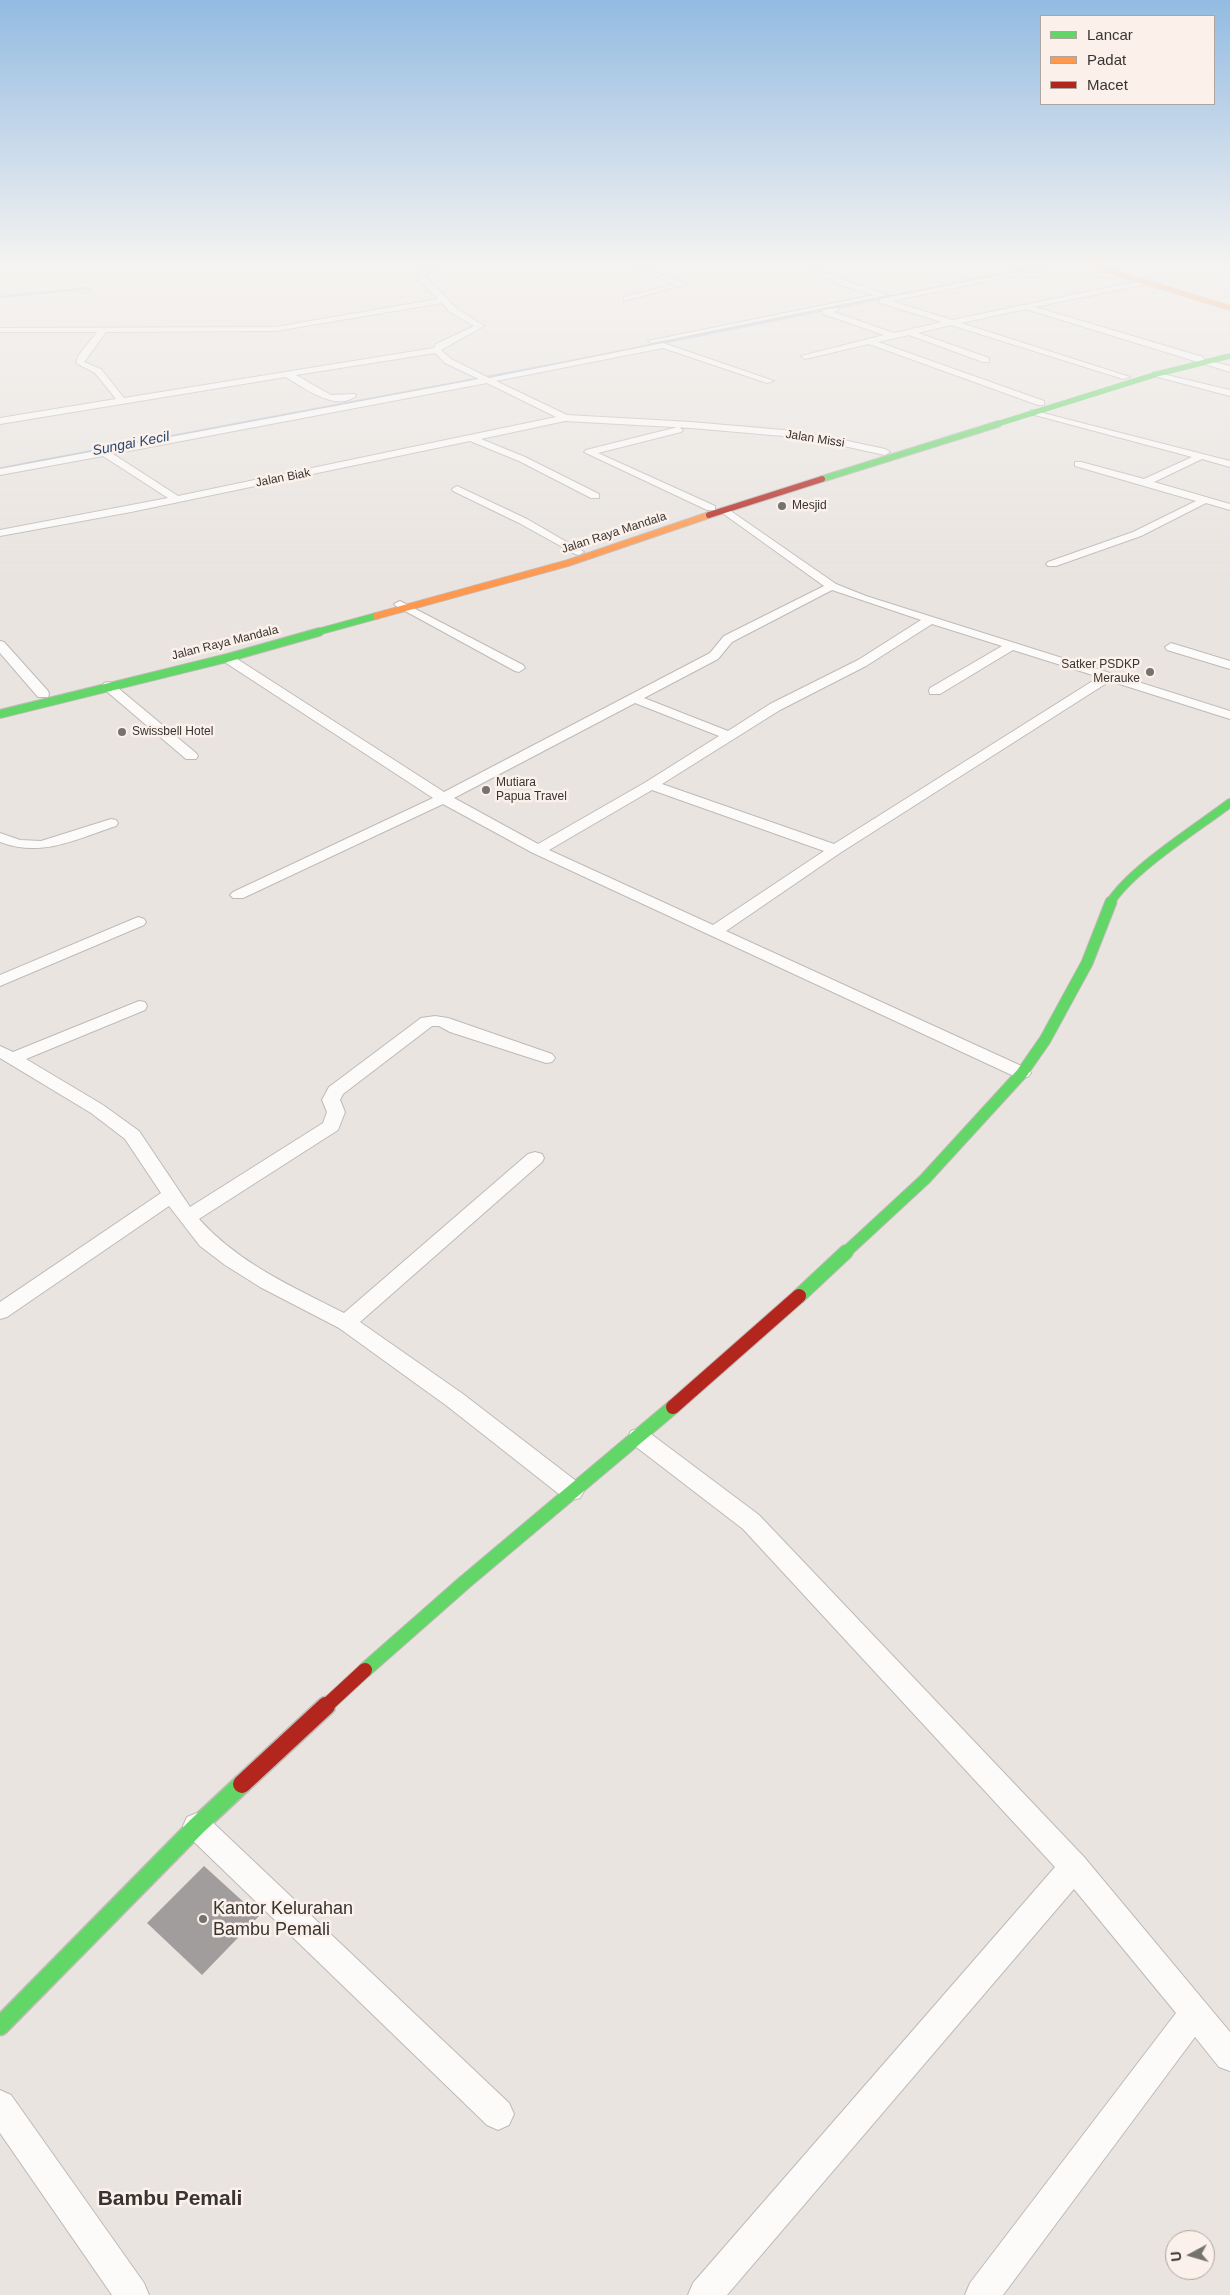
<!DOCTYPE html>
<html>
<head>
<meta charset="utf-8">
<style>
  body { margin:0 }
  #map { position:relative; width:1230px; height:2295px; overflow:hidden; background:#e9e4e0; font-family:Arial,sans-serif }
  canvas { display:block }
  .legend { position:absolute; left:1040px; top:15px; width:175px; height:90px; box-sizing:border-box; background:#fbf1ea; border:1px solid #ada5a0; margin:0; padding:6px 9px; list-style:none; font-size:15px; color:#383431 }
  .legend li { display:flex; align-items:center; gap:10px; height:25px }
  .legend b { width:25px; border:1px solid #ada5a0 }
  .north { position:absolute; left:1165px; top:2230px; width:50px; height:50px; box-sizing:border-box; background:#fbf1ea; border:1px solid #ada5a0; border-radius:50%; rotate:264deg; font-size:14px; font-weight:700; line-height:20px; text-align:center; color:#383431 }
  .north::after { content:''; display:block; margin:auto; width:18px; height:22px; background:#76726e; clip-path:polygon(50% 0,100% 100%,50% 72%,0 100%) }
</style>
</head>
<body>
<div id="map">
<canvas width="1230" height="2295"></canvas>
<ul class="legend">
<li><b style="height:6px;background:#63d668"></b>Lancar</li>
<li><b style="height:6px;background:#ff974d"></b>Padat</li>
<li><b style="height:6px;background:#b3261e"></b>Macet</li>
</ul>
<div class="north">U</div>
</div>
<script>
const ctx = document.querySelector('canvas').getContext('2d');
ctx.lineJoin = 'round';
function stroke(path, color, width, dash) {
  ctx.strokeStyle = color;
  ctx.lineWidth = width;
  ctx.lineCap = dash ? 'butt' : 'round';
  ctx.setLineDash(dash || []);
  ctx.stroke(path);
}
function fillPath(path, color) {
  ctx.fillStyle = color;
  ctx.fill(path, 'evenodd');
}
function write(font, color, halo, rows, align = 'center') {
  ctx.font = font + ' Arial,sans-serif';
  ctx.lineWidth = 5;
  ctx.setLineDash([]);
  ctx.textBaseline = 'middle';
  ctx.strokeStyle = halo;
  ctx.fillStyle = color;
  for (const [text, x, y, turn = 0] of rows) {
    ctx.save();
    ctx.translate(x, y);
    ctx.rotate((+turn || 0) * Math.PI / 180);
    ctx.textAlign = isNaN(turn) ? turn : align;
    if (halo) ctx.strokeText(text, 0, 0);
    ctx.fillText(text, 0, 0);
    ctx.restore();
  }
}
stroke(new Path2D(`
  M1035 267 1053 264
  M0 297 90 288
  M231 425 577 360 1038 267`), '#b5c6da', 2.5);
stroke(new Path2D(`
  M41 461 238 424
  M0 469 45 460`), '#b5c6da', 3);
fillPath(new Path2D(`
  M204 1866 259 1916 202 1975 147 1923Z`), '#a09d9c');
const street = new Path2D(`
  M440 264H451L427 273 426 277 456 308 484 326 441 350 451 359 489 378 663 343 774 381 767 383 663 348 496 381 567 415 691 422 783 430 825 436 885 449 890 452 885 455 825 442 783 436 691 428 565 421 481 439 525 457 599 494V498H591L519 461 470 441 131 512 0 536V530L168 498 103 456 0 475V469L479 379 445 363 435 353 296 375 331 395 355 394 356 396C336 412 304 388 286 377L0 424V418L116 399 95 373 76 363 78 356 97 332H0V328L276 327 438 299 419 280 417 273 421 269ZM442 303 450 312 474 326 436 344 434 348 124 398 101 369 84 362 106 332 276 331ZM487 383 556 417 178 496 113 454Z
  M621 264H632L687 284 624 301V297L675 284Z
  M795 264H805L849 282 888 295 652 343 648 341 874 295 843 286Z
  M1055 264H1069L892 301 952 320 1144 280H1147V284L1035 307 1203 357 1204 360 1230 366V372L1026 309 961 323 1130 377 1123 379 951 325 918 333 989 358V362H983L909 335 878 342 1044 401V405H1038L869 344 805 359 801 356 884 335 823 314V310L837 308 838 310 834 312 894 333 942 322 880 303V299Z
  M1154 372 1230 390V396L1154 376Z
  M1031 410 1230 461V467L1202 459 1154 482 1230 504V510L1206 503 1141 536 1056 566H1048L1046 564 1048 562 1133 532 1196 501 1075 466V462H1081L1144 479 1192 457 1031 414Z
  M678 427 683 430 681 432 598 453 715 506V510H707L584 452 586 450Z
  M457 486 527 519 584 552 579 555 575 554 519 523 453 491 452 489Z
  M725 507 836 584 866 596 1230 711V719L1110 681 840 853 726 931 1028 1069 1031 1073 1028 1077H1016L533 853 443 804 243 898H233L230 895 233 892 433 798 223 661 221 658 223 655H231L444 792 710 653 724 636 824 586 721 512 720 510ZM832 590 921 620 858 660 770 704 728 731 644 698 718 659 732 642ZM932 624 1002 646 930 688 929 691 930 694H940L1013 650 1099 677 834 844 662 784 780 710 866 666ZM635 703 719 736 646 782 538 844 454 798ZM652 790 824 851 713 925 549 850Z
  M400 601 523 665 525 668 519 672 515 671 396 606 394 604Z
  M0 641 4 642 48 691 49 694 48 697H38L0 653Z
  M1171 643 1230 661V669L1167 650 1165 647Z
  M108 682 112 683 196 753 198 756 196 759H186L104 689 102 686 104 683Z
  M111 819 116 820 118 823 116 826C76 839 42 858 0 842V833L20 840 41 841Z
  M138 917 144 919 146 922 144 925 0 986V975Z
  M139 1001 145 1002 147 1006 145 1010 26 1059 103 1105 139 1131 190 1207 323 1123 327 1112 322 1100 329 1087 421 1018 435 1016 448 1018 552 1054 555 1058 552 1062 546 1063 450 1032 439 1026H432L343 1094 340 1100 345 1112 338 1130 199 1219C238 1263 293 1287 344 1313L528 1154 535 1152 542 1154 544 1158 542 1162 360 1322 463 1394 580 1484 584 1491 580 1498 572 1500 564 1498 447 1406 339 1328 260 1287 225 1265 200 1246 169 1206 7 1317 0 1319V1302L161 1193 125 1139 91 1113 0 1058V1046L13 1052Z
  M639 1428 647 1431 759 1515 1084 1857 1230 2032V2071L1219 2067 1195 2037 1003 2295H965L970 2283 1176 2013 1074 1889 727 2295H688L693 2283 1055 1867 743 1529 631 1443 628 1437 631 1431Z
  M197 1813 207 1817 509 2103 514 2114 509 2125 498 2130 487 2125 187 1835 183 1826 187 1817Z
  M0 2090 11 2095 144 2283 149 2295H112L0 2133Z`);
const fastFar5 = new Path2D(`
  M994 425 1157 374 1230 356`);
const fastFar4 = new Path2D(`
  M822 479 998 424
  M314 633 376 616`);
const fastFar3 = new Path2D(`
  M0 714 227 658 319 632
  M1110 903C1130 870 1197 828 1230 803`);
const fastFar2 = new Path2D(`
  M845 1253 925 1179 1022 1073 1045 1040 1087 963 1111 902`);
const fastFar1 = new Path2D(`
  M799 1296 846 1252
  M365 1670 465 1582 673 1407`);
const fast = new Path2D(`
  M0 2026 197 1826 242 1784`);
const slowFar1 = new Path2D(`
  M1086 264 1230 308`);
const slow = new Path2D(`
  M376 616 568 563 709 515`);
const jamFar2 = new Path2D(`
  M709 515 822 479`);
const jamFar1 = new Path2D(`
  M673 1407 799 1296
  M325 1707 365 1670`);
const jam = new Path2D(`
  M242 1784 326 1706`);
stroke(street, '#bebab7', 2);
stroke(fastFar5, '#bebab7', 6);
stroke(fastFar4, '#bebab7', 8);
stroke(fastFar3, '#bebab7', 10);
stroke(fastFar2, '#bebab7', 13);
stroke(fastFar1, '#bebab7', 16);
stroke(fast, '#bebab7', 21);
stroke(slowFar1, '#bebab7', 6);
stroke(slow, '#bebab7', 8);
stroke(jamFar2, '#bebab7', 8);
stroke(jamFar1, '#bebab7', 16);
stroke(jam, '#bebab7', 21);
fillPath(street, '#fcfbfa');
stroke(fastFar5, '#63d668', 5);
stroke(fastFar4, '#63d668', 6);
stroke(fastFar3, '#63d668', 8);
stroke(fastFar2, '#63d668', 11);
stroke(fastFar1, '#63d668', 14);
stroke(fast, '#63d668', 18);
stroke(slowFar1, '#ff974d', 5);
stroke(slow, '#ff974d', 6);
stroke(jamFar2, '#b3261e', 6);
stroke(jamFar1, '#b3261e', 14);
stroke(jam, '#b3261e', 18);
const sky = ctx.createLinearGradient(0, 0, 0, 585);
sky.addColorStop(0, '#93bbe2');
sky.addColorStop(0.45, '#f5f3f1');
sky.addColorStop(1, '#f5f3f100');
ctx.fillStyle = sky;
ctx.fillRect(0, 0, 1230, 585);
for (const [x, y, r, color] of [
  [782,506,5,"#76726e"],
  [1150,672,5,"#76726e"],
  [122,732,5,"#76726e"],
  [486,790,5,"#76726e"],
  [203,1919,5,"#76726e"]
]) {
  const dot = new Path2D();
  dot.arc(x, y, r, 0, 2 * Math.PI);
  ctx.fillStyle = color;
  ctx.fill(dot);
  stroke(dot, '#fbf1ea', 2);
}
write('12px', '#383431', '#fbf1ea', [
  ["Jalan Missi",815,439,9],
  ["Jalan Biak",283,478,-11],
  ["Jalan Raya Mandala",614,533,-18],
  ["Jalan Raya Mandala",225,643,-14]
]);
write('12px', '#383431', '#fbf1ea', [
  ["Mesjid",792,506],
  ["Satker PSDKP",1140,665,"right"],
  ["Merauke",1140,679,"right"],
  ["Swissbell Hotel",132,732],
  ["Mutiara",496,783],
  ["Papua Travel",496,797]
], 'left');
write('italic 14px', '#264b74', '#fbf1ea', [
  ["Sungai Kecil",131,444,-11]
]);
write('18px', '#383431', '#fbf1ea', [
  ["Kantor Kelurahan",213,1909],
  ["Bambu Pemali",213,1930]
], 'left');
write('bold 21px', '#383431', '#fbf1ea', [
  ["Bambu Pemali",170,2199]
]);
</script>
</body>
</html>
